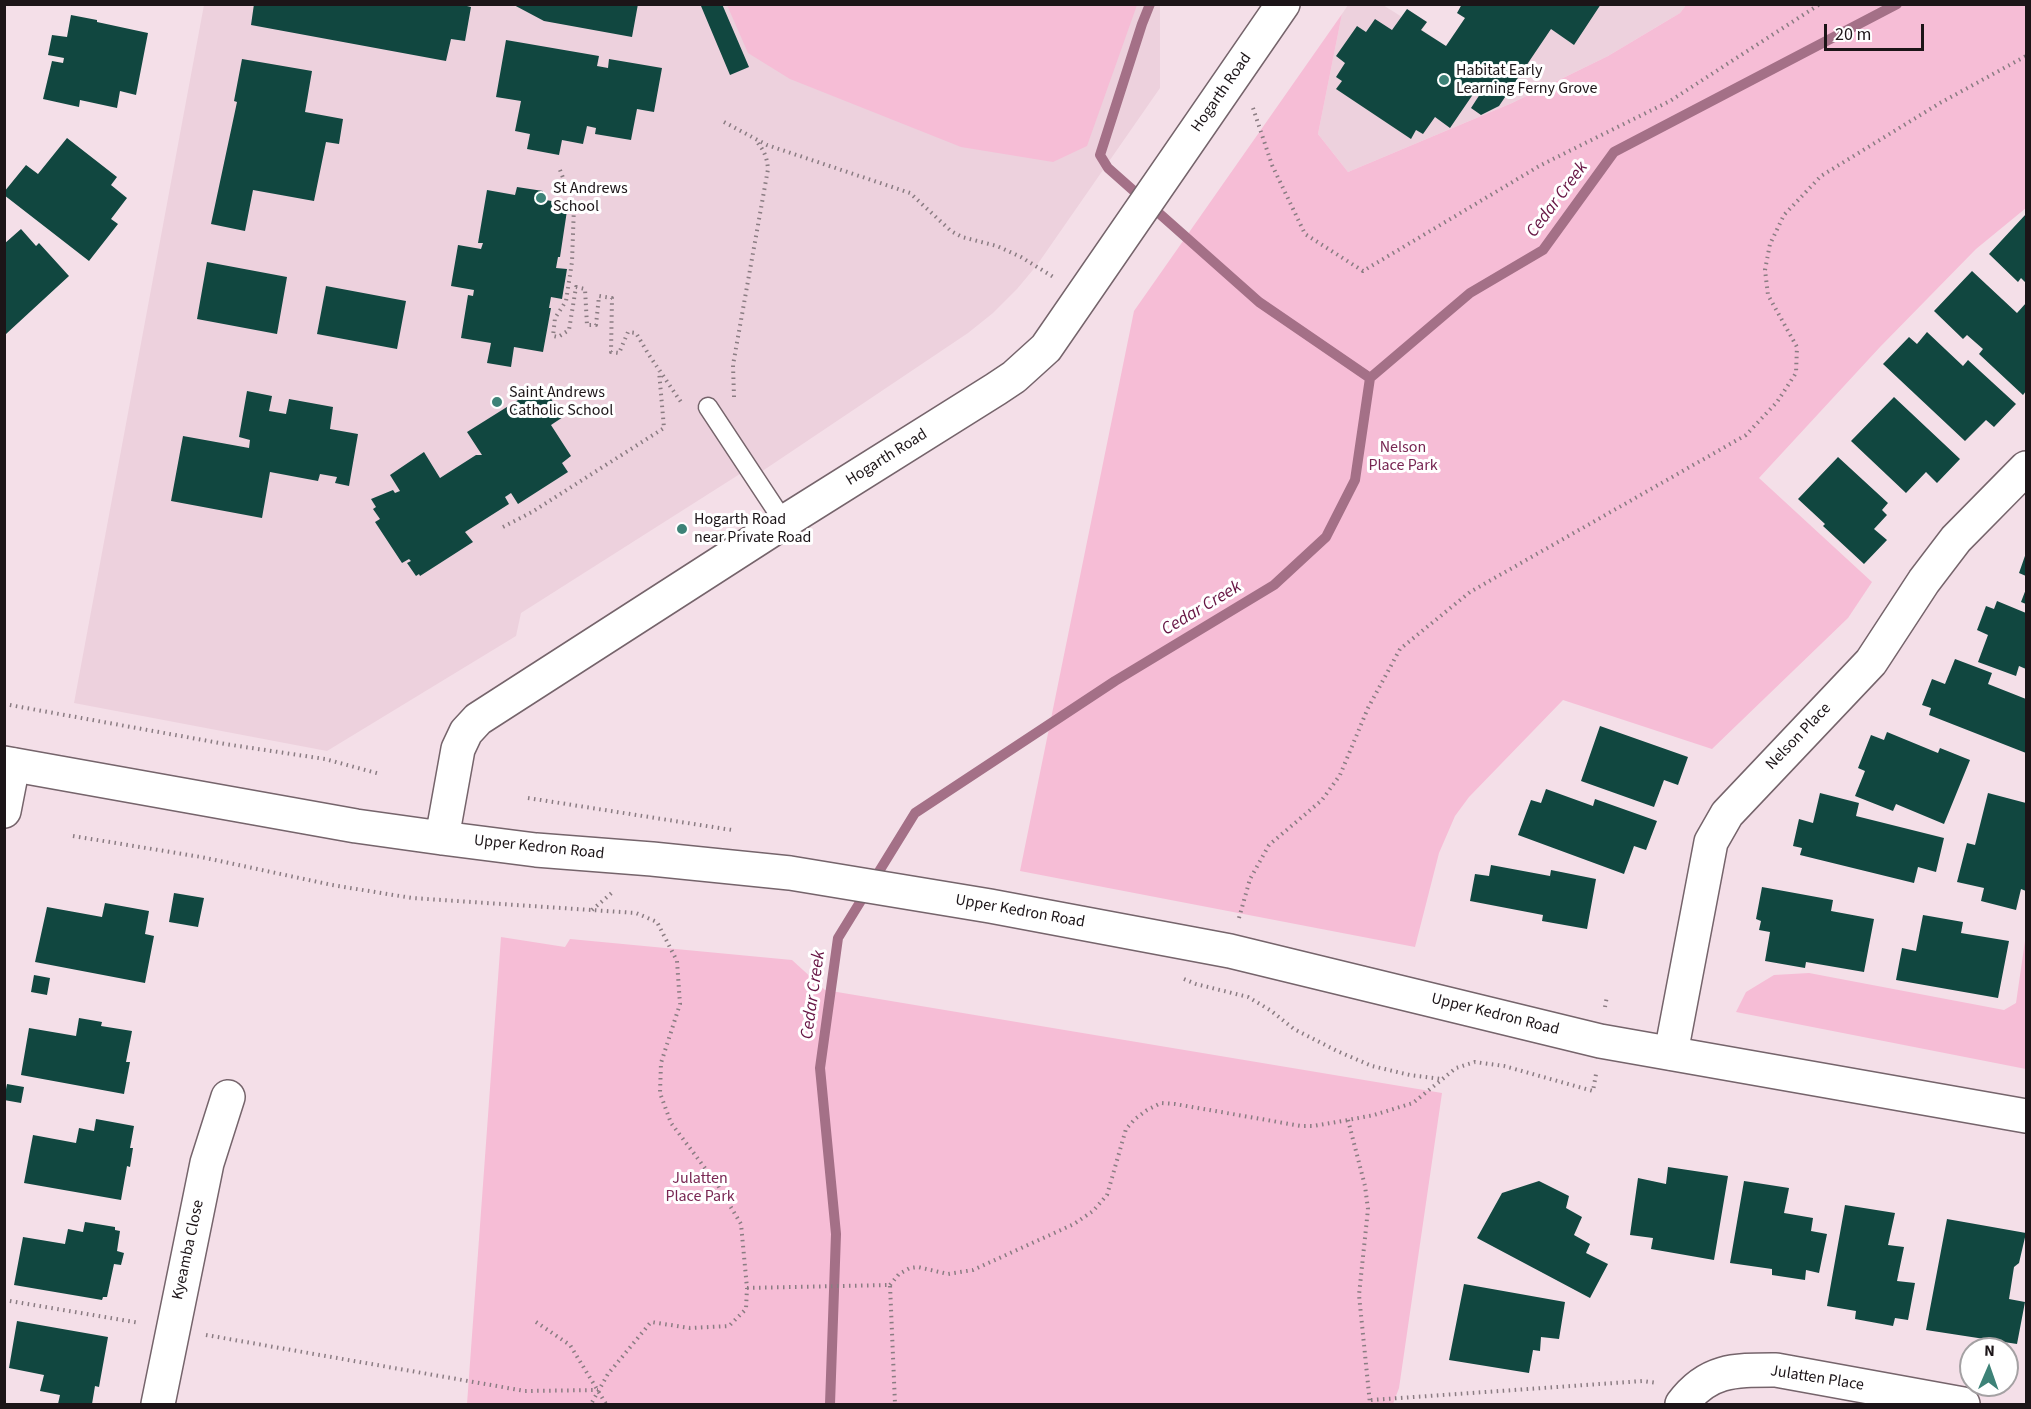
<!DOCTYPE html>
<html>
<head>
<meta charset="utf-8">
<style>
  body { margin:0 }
  #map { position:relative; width:2031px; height:1409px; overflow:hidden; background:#f4dfe8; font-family:"Source Sans 3",sans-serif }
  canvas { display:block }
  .frame { position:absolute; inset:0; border:6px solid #1c1518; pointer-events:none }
  .north { position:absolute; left:1959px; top:1337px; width:60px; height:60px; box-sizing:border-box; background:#fff; border:2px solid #a4a1a3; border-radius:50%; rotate:2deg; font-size:16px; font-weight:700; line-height:24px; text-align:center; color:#1c1518 }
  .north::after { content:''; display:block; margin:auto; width:21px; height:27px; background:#3d8277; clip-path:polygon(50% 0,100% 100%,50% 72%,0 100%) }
  .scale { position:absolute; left:1824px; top:24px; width:100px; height:27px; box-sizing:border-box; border:3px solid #1c1518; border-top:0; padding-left:8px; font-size:18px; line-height:21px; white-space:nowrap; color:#1c1518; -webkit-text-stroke:4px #fff; paint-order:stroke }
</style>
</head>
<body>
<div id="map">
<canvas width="2031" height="1409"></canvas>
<div class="frame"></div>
<div class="north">N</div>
<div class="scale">20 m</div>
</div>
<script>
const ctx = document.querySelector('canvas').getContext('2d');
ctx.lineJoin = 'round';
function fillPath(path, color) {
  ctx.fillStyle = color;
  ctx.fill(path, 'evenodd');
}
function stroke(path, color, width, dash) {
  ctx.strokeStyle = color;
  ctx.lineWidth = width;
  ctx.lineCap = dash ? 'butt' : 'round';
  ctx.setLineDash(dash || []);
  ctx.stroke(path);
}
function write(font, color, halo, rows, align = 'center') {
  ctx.font = font + ' "Source Sans 3",sans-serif';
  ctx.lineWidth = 6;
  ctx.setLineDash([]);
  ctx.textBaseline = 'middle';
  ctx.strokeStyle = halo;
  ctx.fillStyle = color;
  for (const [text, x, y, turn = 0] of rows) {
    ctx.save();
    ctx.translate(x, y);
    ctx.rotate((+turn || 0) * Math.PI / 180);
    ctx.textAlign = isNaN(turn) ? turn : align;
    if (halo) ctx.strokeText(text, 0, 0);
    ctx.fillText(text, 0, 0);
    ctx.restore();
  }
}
fillPath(new Path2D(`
  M204 5H1160V88L1037 265 1017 289 993 313 968 333 749 480 743 472 521 613 516 636 327 751 74 703Z
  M1348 5H1383L1402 17 1407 9 1427 22 1422 30 1446 46 1465 18 1457 13 1462 5H1686L1680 13 1608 56 1512 103 1348 172 1318 134 1342 14Z`), '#edd1dd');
fillPath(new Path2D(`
  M727 5H1137L1087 146 1053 162 961 147 790 79 748 53Z
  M1686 5H2026V208L1976 249 1880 347 1759 478 1872 582 1848 618 1712 749 1563 700 1469 797 1455 816 1439 853 1415 947 1020 871 1134 311 1342 14 1318 134 1348 172 1512 103 1608 56 1680 13Z
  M2026 934V1069L1736 1012 1746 992 1774 975 1809 973 2004 1010 2016 1003Z
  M501 937 565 947 570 939 792 960 825 990 1442 1093 1399 1388 1393 1404H467Z`), '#f6bdd6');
stroke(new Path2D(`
  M1150 4 1142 24 1100 155 1108 168 1259 302 1370 378
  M830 1404 836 1234 820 1068 838 938 915 813 1115 681 1274 585 1326 537 1355 480 1370 378 1470 293 1543 250 1614 152 1897 4`), '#a47087', 10);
fillPath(new Path2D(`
  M254 4H459L471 7 465 41 451 39 446 61 251 25Z
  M512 4H638L632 37 544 21Z
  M704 4H722L749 67 730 75 701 6Z
  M1462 4H1601L1574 45 1551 29 1499 106 1481 115 1471 108 1482 91 1478 87 1450 128 1435 117 1423 134 1416 130 1411 139 1336 89 1342 81 1336 77 1345 63 1336 56 1357 26 1366 32 1375 19 1392 30 1407 9 1427 22 1421 30 1446 46 1465 18 1457 13Z
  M71 15 97 20V22L148 33 136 95 120 91 117 108 80 100 79 107 43 99 52 61 63 63 64 58 48 55 52 35 67 37Z
  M506 40 599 56 597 66 608 68 609 59 662 68 654 112 637 109 631 140 595 134 596 128 587 126 583 144 562 140 559 155 527 149 530 134 515 131 521 101 496 97Z
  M242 59 312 71 305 112 343 119 339 144 326 142 314 201 253 190 245 231 211 224 237 102 234 101Z
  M67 138 117 177 111 185 127 198 111 219 118 224 89 261 4 195V192L26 165 38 174Z
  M517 187 543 191 542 195 547 196 546 200 568 204 560 257H558L556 268 567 269 562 299 551 297 549 308H551L543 352 514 347 511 367 487 363 491 343 461 338 468 295 473 296 474 290 451 286 458 245 481 249 483 243H478L487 190 515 195Z
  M2026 214V283L2021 278 2018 282 1989 254Z
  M21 229 36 246 39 243 69 276 6 334 4 332V244Z
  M207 262 287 277 277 334 197 319Z
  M1972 271 2017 313 2026 303V391L2023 395 1979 354 1983 349 1967 335 1963 339 1934 311Z
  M326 286 406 301 397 349 317 334Z
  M1927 332 1963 366 1968 360 2016 404 1994 427 1986 420 1965 441 1883 364 1909 337 1917 344Z
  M542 385 563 417 551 425 571 456 562 463 568 472 518 504 511 493 505 497 509 504 465 532 473 542 420 576 419 574 416 576 407 563 411 561 409 559 402 563 375 522 380 519 373 509 376 507 371 499 393 490 395 493 400 491 390 475 424 452 440 478 476 455H482L467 432Z
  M247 391 272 396 269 411 286 414 289 399 333 407 330 429 358 434 349 486 335 483 337 477 320 474 318 481 270 472 262 518 171 501 183 436 249 448 250 440 239 437Z
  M1894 397 1960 459 1937 483 1926 472 1906 493 1851 441Z
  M1838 457 1888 503 1882 510 1887 515 1874 529 1887 540 1864 564 1823 526 1825 524 1798 499Z
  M2026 553V576L2019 573Z
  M2026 589V604L2021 602Z
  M1997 601 2026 613V669L2019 666 2016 676 1978 662 1988 635 1977 630 1986 606 1994 609Z
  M1955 659 1992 673 1988 684 2026 699V753L1929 715 1931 708 1922 705 1932 679 1945 684Z
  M1600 726 1688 757 1678 785 1664 780 1654 807 1581 781Z
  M1887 732 1938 753 1940 748 1970 760 1944 824 1896 804 1893 811 1855 796 1865 771 1858 768 1871 735 1884 740Z
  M1546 789 1593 806 1595 799 1657 821 1646 850 1634 846 1624 874 1518 835 1531 800 1541 803Z
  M1820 793 1859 803 1856 816 1944 838 1936 872 1918 867 1914 883 1800 855 1802 848 1793 846 1799 819 1813 823Z
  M1988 793 2026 803V891L2021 889 2016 910 1981 901 1984 888 1957 882 1967 843 1975 845Z
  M1491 865 1550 876 1551 870 1596 879 1587 929 1542 921 1543 915 1470 901 1475 874 1489 876Z
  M1762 887 1833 900 1831 911 1874 919 1864 972 1806 962 1805 968 1765 961 1770 932 1759 930 1761 921 1756 919Z
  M174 893 204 898 198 927 169 922Z
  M105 903 149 911 145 934 154 936 145 983 35 962 47 907 102 917Z
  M1923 915 1963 922 1961 933 2009 941 1998 998 1896 980 1902 948 1916 951Z
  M34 975 50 978 47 995 31 992Z
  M79 1018 102 1022 101 1026 132 1031 126 1062H130L124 1094 21 1075 29 1028 76 1036Z
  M7 1084 24 1087 21 1103 4 1100Z
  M96 1119 134 1126 130 1148H133L130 1167 127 1166 121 1200 24 1183 33 1135 76 1143 79 1128 94 1131Z
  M1668 1167 1728 1176 1714 1260 1651 1249 1653 1238 1630 1235 1638 1178 1666 1184Z
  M1539 1181 1569 1196 1566 1208 1582 1217 1574 1235 1590 1244 1586 1253 1608 1264 1590 1298 1477 1238 1502 1193Z
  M1744 1181 1789 1188 1784 1213 1813 1218 1811 1231 1827 1234 1819 1273 1806 1270 1805 1280 1772 1275V1269L1730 1263Z
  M1845 1205 1895 1213 1888 1245 1904 1247 1897 1281 1915 1283 1908 1320 1895 1318 1893 1326 1855 1319 1856 1311 1827 1306Z
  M1947 1219 2026 1233 2019 1263 2014 1267 2009 1299 2025 1302 2017 1344 1926 1330Z
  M85 1222 115 1227V1230L120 1231 117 1251 124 1253 121 1265 114 1264 107 1297H103L102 1300 14 1285 23 1237 65 1244 68 1229 83 1232Z
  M1464 1284 1565 1302 1559 1339 1541 1337 1540 1351 1533 1350 1529 1373 1449 1360Z
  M17 1321 108 1337 99 1387 95 1386 92 1404H58L60 1395 40 1391 44 1375 9 1368Z`), '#114740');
const lane = new Path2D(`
  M708 407 784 522`);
const street = new Path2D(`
  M4 811 13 765
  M1671 1053 1711 842 1727 814 1871 662 1924 581 1956 539 2026 468
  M158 1404 207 1163 228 1097
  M1682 1404C1708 1369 1735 1370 1776 1370L1963 1404`);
const secondary = new Path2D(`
  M4 763 356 826 442 838 536 850 652 859 790 873 990 906 1230 951 1600 1041 2026 1116
  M442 838 458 749 466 732 478 719 784 522 996 389 1014 377 1046 348 1283 4`);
stroke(lane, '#75646b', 21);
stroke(street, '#75646b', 36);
stroke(secondary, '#75646b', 36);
stroke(new Path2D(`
  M1253 108 1272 165 1305 234 1363 271 1541 165 1670 101 1820 4
  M724 122 767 145 910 193 951 231 962 237 997 246 1021 257 1055 278
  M560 170 574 206 572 262 566 301 555 318 553 336 558 337 569 330 576 287 585 289 587 325H596L599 296 612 298 611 352 619 353 628 332 636 333 649 355 683 405
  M734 397 733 365 768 169C767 157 764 150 756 141
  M503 527 532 512 664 428 659 371
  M4 704 225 744 325 759 380 774
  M528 798 732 830
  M73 836 201 857 332 885 412 898 636 913 657 922 677 961 680 1004 661 1063 660 1093 671 1123 717 1184 741 1224 747 1288 746 1309 729 1326 690 1328 651 1322 608 1374 591 1404
  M592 910 614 891
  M1239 918 1250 879 1269 845 1322 800 1340 775 1368 708 1400 649 1470 592 1746 435 1777 402 1796 373 1797 347 1768 295 1765 270 1770 244 1784 215 1821 176 1940 103 2026 56
  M1184 979 1196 984 1248 997 1270 1010 1294 1029 1337 1051 1372 1066 1410 1075 1442 1079
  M1605 1007 1607 996
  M1348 1120 1365 1186 1368 1209 1359 1295 1370 1404
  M890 1285 899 1274 910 1268 918 1267 948 1274 973 1270 1074 1224 1093 1211 1107 1195 1126 1129 1135 1119 1147 1110 1161 1103 1175 1104 1301 1126H1313L1348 1120 1374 1115 1413 1103 1456 1068 1475 1062 1504 1066 1593 1091 1596 1074
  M747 1288 890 1285 895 1404
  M4 1300 140 1323
  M536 1322 570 1345 606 1404
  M206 1335 525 1391 598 1390
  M1371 1400 1643 1381 1657 1383`), '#8a7c82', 4, [1.5, 4.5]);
stroke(lane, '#fff', 18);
stroke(street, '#fff', 33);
stroke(secondary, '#fff', 33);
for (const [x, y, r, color] of [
  [1444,80,6,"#3d8277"],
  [541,198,6,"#3d8277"],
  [497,402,6,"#3d8277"],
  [682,529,6,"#3d8277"]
]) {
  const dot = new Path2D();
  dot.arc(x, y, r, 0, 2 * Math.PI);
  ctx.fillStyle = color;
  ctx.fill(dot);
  stroke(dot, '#fff', 2);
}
write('16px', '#1c1518', '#fff', [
  ["Habitat Early",1456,71],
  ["Learning Ferny Grove",1456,89],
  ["St Andrews",553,189],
  ["School",553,207],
  ["Saint Andrews",509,393],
  ["Catholic School",509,411],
  ["Hogarth Road",694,520],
  ["near Private Road",694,538]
], 'left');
write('16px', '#1c1518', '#fff', [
  ["Hogarth Road",1222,93,-55],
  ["Hogarth Road",887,458,-32],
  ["Nelson Place",1799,737,-46],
  ["Upper Kedron Road",539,848,6],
  ["Upper Kedron Road",1020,912,10],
  ["Upper Kedron Road",1495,1015,14],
  ["Kyeamba Close",189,1250,-78],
  ["Julatten Place",1817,1379,9]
]);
write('16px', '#782652', '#fff', [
  ["Nelson",1403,448],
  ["Place Park",1403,466],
  ["Julatten",700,1179],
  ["Place Park",700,1197]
]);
write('italic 18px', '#661443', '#fff', [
  ["Cedar Creek",1558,200,-53],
  ["Cedar Creek",1202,609,-31],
  ["Cedar Creek",814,995,-82]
]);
</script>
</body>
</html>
